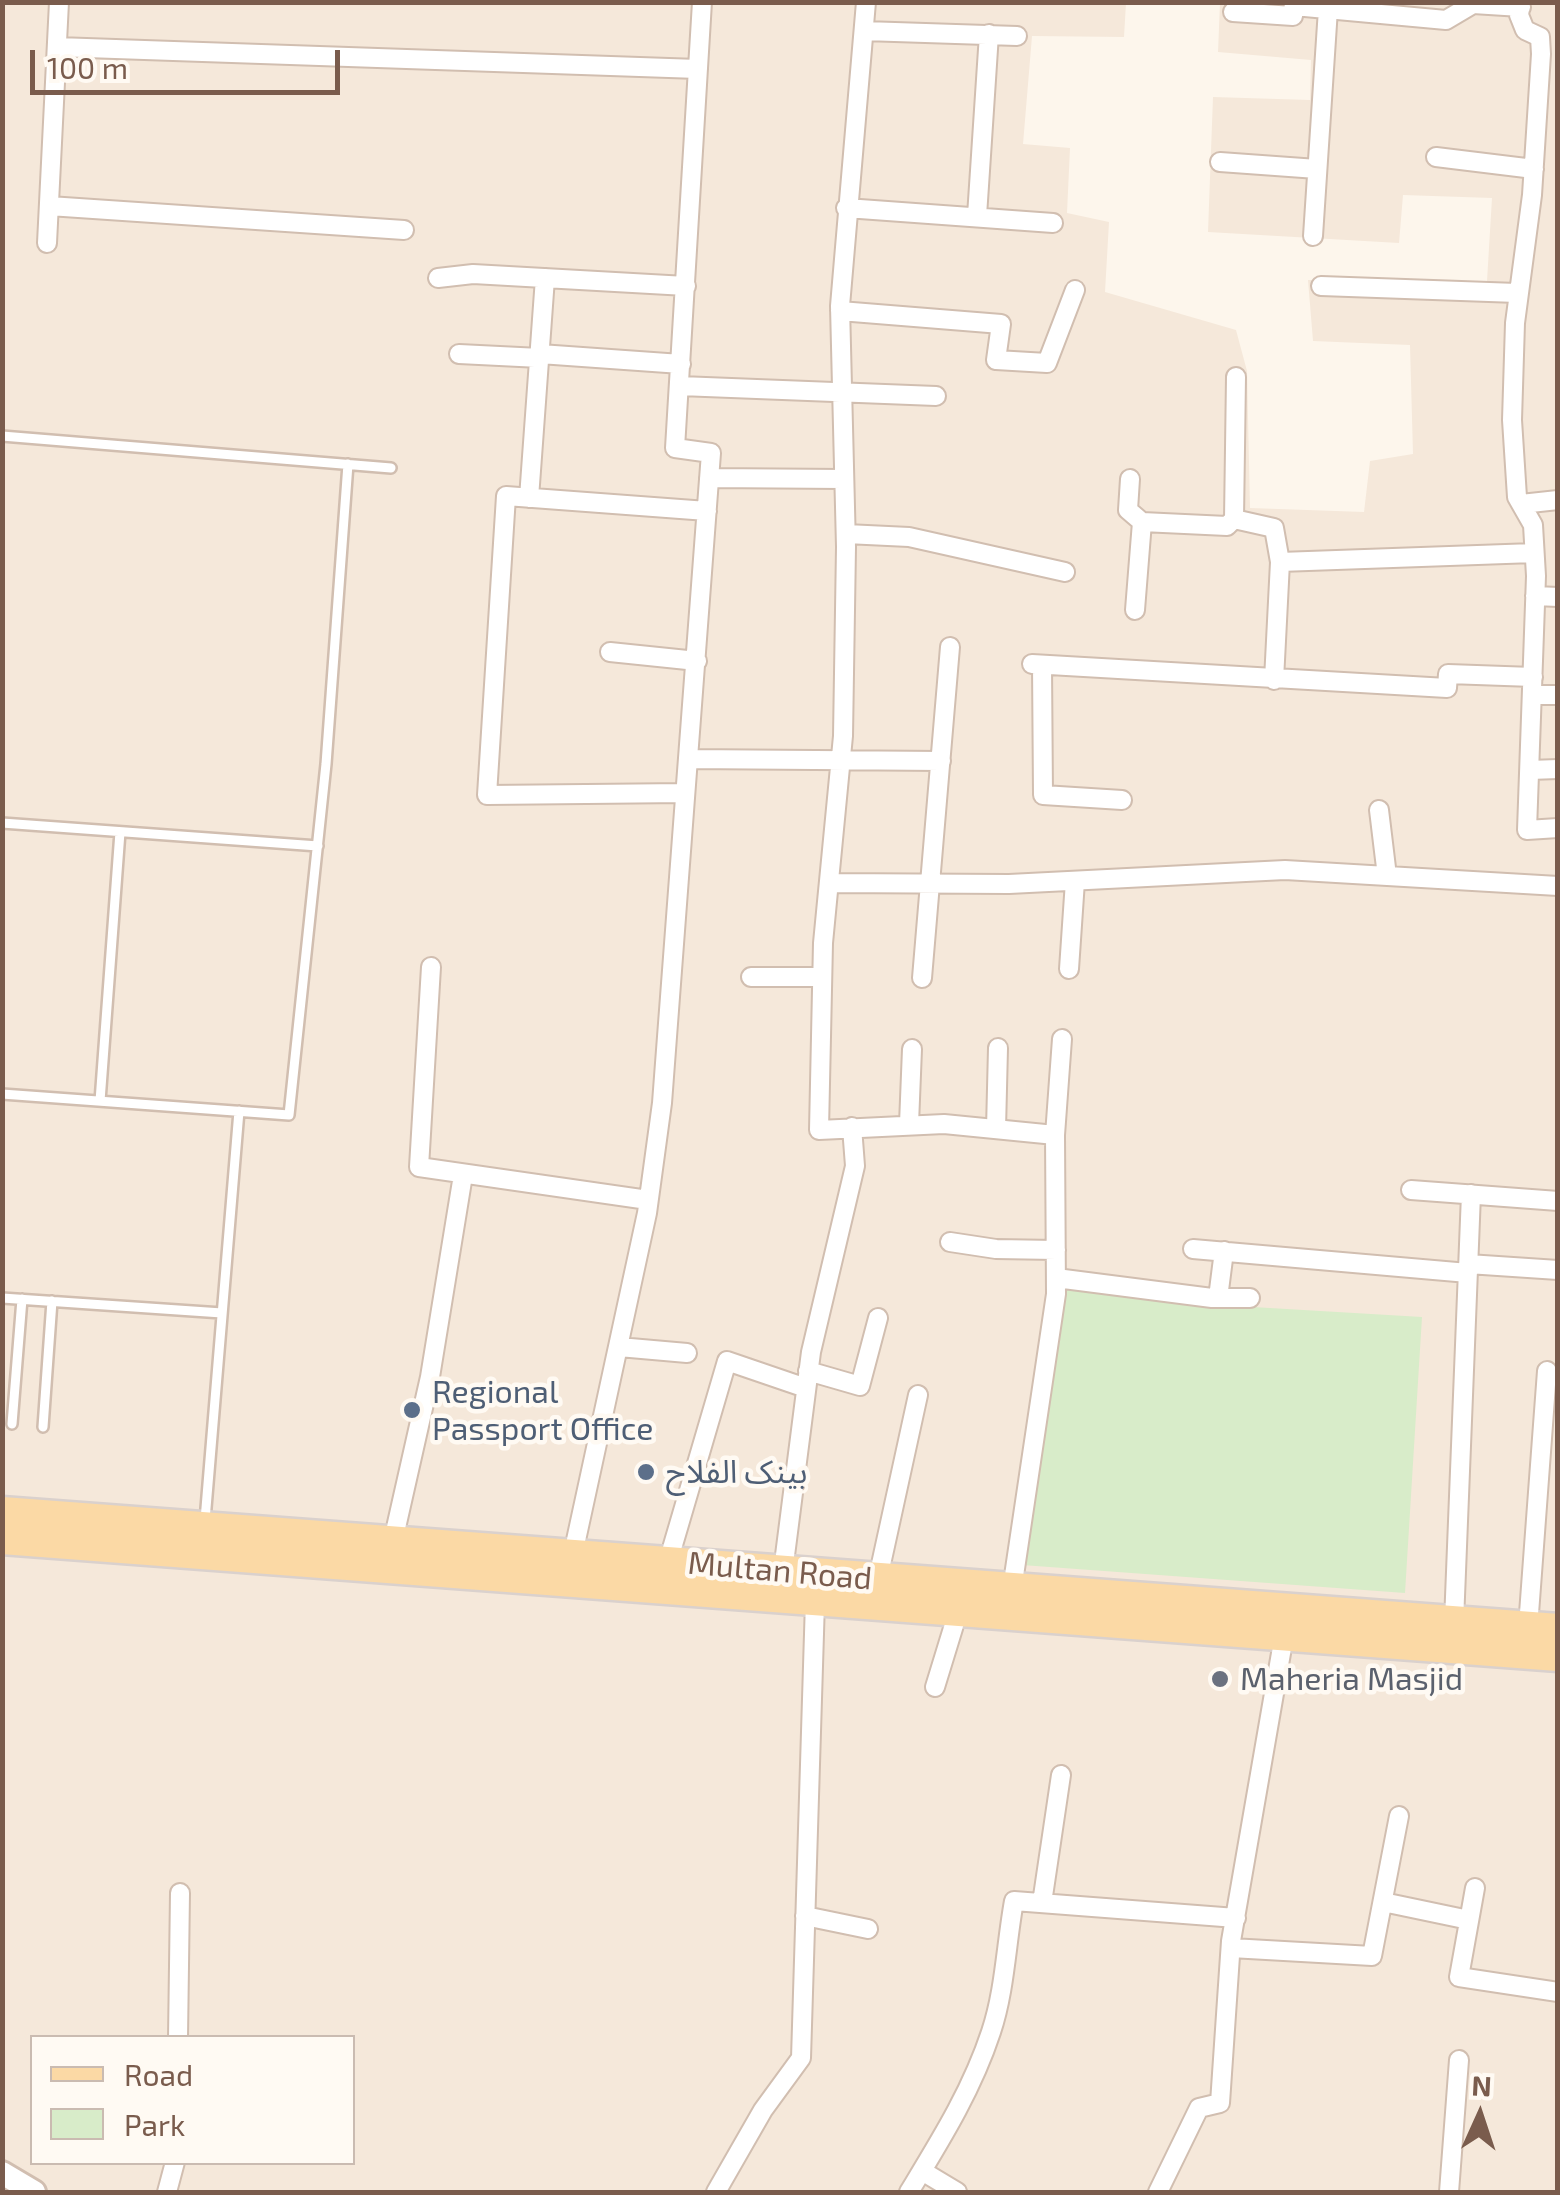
<!DOCTYPE html>
<html>
<head>
<meta charset="utf-8">
<style>
  body { margin:0 }
  #map { position:relative; width:1560px; height:2195px; overflow:hidden; background:#fdf6ec; font-family:"Exo 2",sans-serif }
  canvas { display:block }
  .frame { position:absolute; inset:0; border:5px solid #7a5c4d; pointer-events:none }
  .legend { position:absolute; left:30px; top:2035px; width:325px; height:130px; box-sizing:border-box; background:#fffaf3; border:2px solid #cabbb1; margin:0; padding:12px 18px; list-style:none; font-size:30px; color:#7a5c4d }
  .legend li { display:flex; align-items:center; gap:20px; height:50px }
  .legend b { width:50px; border:2px solid #cabbb1 }
  .north { position:absolute; left:1430px; top:2065px; width:100px; height:100px; -webkit-text-stroke:8px #fffaf3; paint-order:stroke; rotate:3deg; font-size:28px; font-weight:700; line-height:40px; text-align:center; color:#7a5c4d }
  .north::after { content:''; display:block; margin:auto; width:35px; height:45px; background:#7a5c4d; clip-path:polygon(50% 0,100% 100%,50% 72%,0 100%) }
  .scale { position:absolute; left:30px; top:50px; width:310px; height:45px; box-sizing:border-box; border:5px solid #7a5c4d; border-top:0; padding-left:12px; font-size:30px; line-height:35px; white-space:nowrap; color:#7a5c4d; -webkit-text-stroke:8px #fffaf3; paint-order:stroke }
</style>
</head>
<body>
<div id="map">
<canvas width="1560" height="2195"></canvas>
<div class="frame"></div>
<ul class="legend">
<li><b style="height:12px;background:#fbd9a5"></b>Road</li>
<li><b style="height:28px;background:#d8ecc9"></b>Park</li>
</ul>
<div class="north">N</div>
<div class="scale">100 m</div>
</div>
<script>
const ctx = document.querySelector('canvas').getContext('2d');
ctx.lineJoin = 'round';
function fillPath(path, color) {
  ctx.fillStyle = color;
  ctx.fill(path, 'evenodd');
}
function stroke(path, color, width, dash) {
  ctx.strokeStyle = color;
  ctx.lineWidth = width;
  ctx.lineCap = dash ? 'butt' : 'round';
  ctx.setLineDash(dash || []);
  ctx.stroke(path);
}
function write(font, color, halo, rows, align = 'center') {
  ctx.font = font + ' "Exo 2","Noto Sans Arabic",sans-serif';
  ctx.lineWidth = 9;
  ctx.setLineDash([]);
  ctx.textBaseline = 'middle';
  ctx.strokeStyle = halo;
  ctx.fillStyle = color;
  for (const [text, x, y, turn = 0] of rows) {
    ctx.save();
    ctx.translate(x, y);
    ctx.rotate((+turn || 0) * Math.PI / 180);
    ctx.textAlign = isNaN(turn) ? turn : align;
    if (halo) ctx.strokeText(text, 0, 0);
    ctx.fillText(text, 0, 0);
    ctx.restore();
  }
}
fillPath(new Path2D(`
  M3 3H1126L1124 37 1032 36 1023 144 1070 148 1067 213 1109 222 1105 292 1236 330 1247 371 1250 508 1364 512 1370 461 1413 454 1410 345 1313 341 1308 280 1487 281 1492 198 1403 195 1399 243 1208 232 1213 97 1310 100 1311 60 1218 52 1220 3H1557V2192H3ZM32 2038H352V2162H32Z`), '#f5e8da');
fillPath(new Path2D(`
  M1062 1287 1219 1305 1422 1317 1405 1593 1022 1565Z`), '#d8ecc9');
const service = new Path2D(`
  M2 436 391 468
  M2 823 318 846
  M2 1094 289 1115 326 764 348 464
  M100 1101 120 832
  M2 1298 222 1313
  M12 1424 22 1299
  M43 1427 52 1301
  M205 1520 239 1111`);
const minor = new Path2D(`
  M866 2 840 306 846 547 843 736 823 943 819 1130 944 1124 1055 1135
  M1521 2 1519 15 1525 30 1540 37 1541 54 1532 195 1515 323 1512 420 1517 497 1533 525 1536 576 1527 830 1558 828
  M1294 6 1446 20 1473 4 1521 7
  M1233 12 1293 16 1294 2
  M864 31 1017 36
  M57 47 698 69
  M1436 157 1534 169
  M1220 162 1317 169
  M49 206 404 230
  M846 208 1053 223
  M977 216 989 34
  M1313 236 1328 9
  M47 243 59 2
  M438 278 473 274 686 286
  M1321 286 1517 293
  M840 311 1001 324 996 360 1047 363 1075 290
  M459 354 540 358
  M540 354 681 364
  M680 386 936 396
  M709 478 844 479
  M1130 479 1128 510 1142 522 1135 610
  M529 498 545 278
  M1521 504 1558 500
  M1234 519 1236 377
  M1142 522 1227 526 1234 519 1274 528 1280 562 1274 680
  M846 534 909 537 1065 572
  M1280 562 1534 553
  M1535 596 1558 597
  M610 652 697 661
  M1032 664 1447 688 1448 674 1533 677
  M1042 665 1043 795 1122 800
  M1533 695H1558
  M689 759 941 761
  M1530 770 1558 769
  M685 793 487 795 506 496 707 511
  M1379 810 1387 876
  M829 883 1009 884 1285 870 1558 886
  M431 967 419 1167 648 1200
  M1069 969 1075 881
  M751 977H822
  M922 978 950 647
  M909 1124 912 1049
  M996 1129 998 1048
  M1411 1190 1558 1201
  M950 1242 996 1249 1056 1250
  M1193 1249 1468 1273
  M1468 1264 1558 1270
  M1056 1278 1212 1298H1250
  M1218 1298 1224 1251
  M619 1347 687 1353
  M808 1371 860 1386 878 1318
  M393 1541 430 1377 463 1175
  M573 1554 647 1213 662 1103 711 453 675 448 702 2
  M668 1562 727 1361 806 1388
  M783 1571 811 1352 855 1166 852 1127
  M878 1578 918 1395
  M1012 1589 1056 1294 1055 1135 1062 1039
  M1454 1622 1471 1194
  M1528 1627 1547 1371
  M935 1687 958 1612
  M1475 1888 1459 1977 1558 1992
  M1383 1902 1469 1920
  M1042 1903 1061 1775
  M805 1916 868 1929
  M1231 1948 1372 1956 1399 1816
  M178 2038 180 1893
  M922 2171 957 2192
  M167 2192 175 2162
  M716 2192 763 2110 801 2058 815 1601
  M909 2192C940 2141 972 2090 991 2032 1005 1990 1006 1945 1014 1901L1236 1918
  M1158 2192 1199 2108 1220 2103 1231 1941 1284 1636
  M1449 2192 1459 2060`);
const tertiary = new Path2D(`
  M2 2173 34 2192`);
const primary = new Path2D(`
  M2 1512 1558 1629
  M2 1539 1558 1656`);
stroke(service, '#d1beb0', 14);
stroke(minor, '#d1beb0', 22);
stroke(tertiary, '#d1beb0', 28);
stroke(primary, '#dad1cd', 35);
stroke(service, '#fff', 9);
stroke(minor, '#fff', 18);
stroke(tertiary, '#fff', 22);
stroke(primary, '#fbd9a5', 30);
for (const [x, y, r, color] of [
  [412,1410,10,"#5c6f8a"],
  [646,1472,10,"#5c6f8a"],
  [1220,1679,10,"#6b7280"]
]) {
  const dot = new Path2D();
  dot.arc(x, y, r, 0, 2 * Math.PI);
  ctx.fillStyle = color;
  ctx.fill(dot);
  stroke(dot, '#fffaf3', 4);
}
write('32px', '#4e5e75', '#fffaf3', [
  ["Regional",432,1392],
  ["Passport Office",432,1429],
  ["بینک الفلاح",666,1472]
], 'left');
write('32px', '#7a5c4d', '#fffaf3', [
  ["Multan Road",780,1571,5]
]);
write('32px', '#5b616d', '#fffaf3', [
  ["Maheria Masjid",1240,1679]
], 'left');
</script>
</body>
</html>
